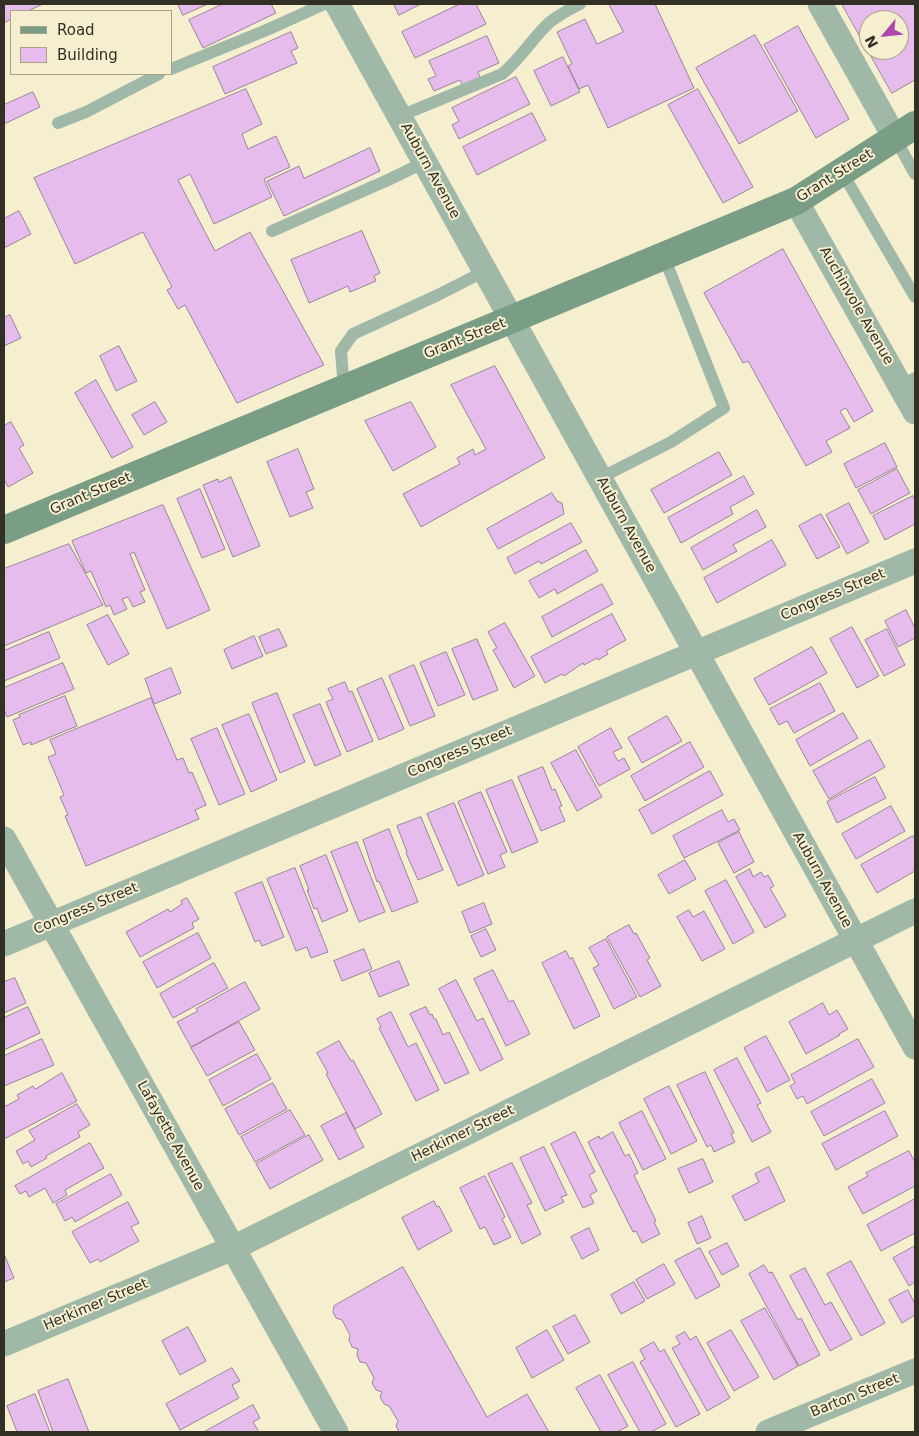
<!DOCTYPE html>
<html>
<head>
<meta charset="utf-8">
<style>
  body { margin:0 }
  #map { position:relative; width:919px; height:1436px; overflow:hidden; background:#f5efd0; font-family:"DejaVu Sans",sans-serif }
  canvas { display:block }
  .frame { position:absolute; inset:0; border:5px solid #323024; pointer-events:none }
  .legend { position:absolute; left:10px; top:10px; width:162px; height:65px; box-sizing:border-box; background:#f5efd0; border:1px solid #a7a38b; margin:0; padding:6px 9px; list-style:none; font-size:15px; color:#323024 }
  .legend li { display:flex; align-items:center; gap:10px; height:25px }
  .legend b { width:25px; border:1px solid #a7a38b }
  .north { position:absolute; left:859px; top:10px; width:50px; height:50px; box-sizing:border-box; background:#f5efd0; border:1px solid #a7a38b; border-radius:50%; rotate:242deg; font-size:14px; font-weight:700; line-height:20px; text-align:center; color:#323024 }
  .north::after { content:''; display:block; margin:auto; width:18px; height:22px; background:#ae48ac; clip-path:polygon(50% 0,100% 100%,50% 72%,0 100%) }
</style>
</head>
<body>
<div id="map">
<canvas width="919" height="1436"></canvas>
<div class="frame"></div>
<ul class="legend">
<li><b style="height:6px;background:#799d85"></b>Road</li>
<li><b style="height:14px;background:#e6bcec"></b>Building</li>
</ul>
<div class="north">N</div>
</div>
<script>
const ctx = document.querySelector('canvas').getContext('2d');
ctx.lineJoin = 'round';
function fillPath(path, color) {
  ctx.fillStyle = color;
  ctx.fill(path, 'evenodd');
}
function stroke(path, color, width, dash) {
  ctx.strokeStyle = color;
  ctx.lineWidth = width;
  ctx.lineCap = dash ? 'butt' : 'round';
  ctx.setLineDash(dash || []);
  ctx.stroke(path);
}
function write(font, color, halo, rows, align = 'center') {
  ctx.font = font + ' "DejaVu Sans",sans-serif';
  ctx.lineWidth = 4;
  ctx.setLineDash([]);
  ctx.textBaseline = 'middle';
  ctx.strokeStyle = halo;
  ctx.fillStyle = color;
  for (const [text, x, y, turn = 0] of rows) {
    ctx.save();
    ctx.translate(x, y);
    ctx.rotate((+turn || 0) * Math.PI / 180);
    ctx.textAlign = isNaN(turn) ? turn : align;
    if (halo) ctx.strokeText(text, 0, 0);
    ctx.fillText(text, 0, 0);
    ctx.restore();
  }
}
const building = new Path2D(`
  M4 4H43L28 11H11V19L4 23Z
  M178 4H208L183 15Z
  M223 4H271L276 13 203 48 189 20Z
  M394 4H421L399 15Z
  M460 4H476L486 24 415 58 402 32Z
  M609 4H655L694 88 608 128 588 85 579 89 568 66 572 64 557 32 585 19 597 44 623 32Z
  M842 4H915V80L892 93ZM869 20H899V50H869Z
  M798 26 849 119 816 138 764 45Z
  M291 32 298 48 291 51 297 63 225 94 213 67Z
  M755 35 798 111 739 144 696 68Z
  M487 36 499 63 478 72 481 80 463 87 460 80 434 91 428 79 436 76 429 61Z
  M563 57 580 92 551 106 534 71Z
  M516 77 530 104 459 139 452 125 459 121 452 108Z
  M246 89 262 124 242 134 248 149 276 136 290 167 264 179 272 197 214 224 190 174 178 180 215 251 250 232 324 365 237 403 185 305 178 309 167 290 172 287 143 232 75 264 34 178Z
  M698 89 753 187 723 203 668 105Z
  M33 92 40 107 4 124V105Z
  M532 113 546 140 477 175 463 147Z
  M370 148 380 171 284 216 267 181 299 166 304 178Z
  M19 211 31 234 4 248V219Z
  M362 231 380 273 374 276 376 281 350 292 348 286 309 303 291 260Z
  M783 249 873 411 854 422 846 408 840 411 850 428 826 441 832 452 806 466 748 361 743 363 704 293Z
  M10 315 21 338 4 346V318Z
  M119 346 137 381 116 391 100 356Z
  M495 366 545 458 421 527 403 494 460 464 457 458 473 449 475 455 486 449 451 385Z
  M96 380 133 447 112 458 75 393Z
  M155 402 167 422 144 435 132 415Z
  M411 402 436 447 393 471 365 421Z
  M11 422 24 445 19 448 33 473 8 487 4 479V426Z
  M885 443 897 467 856 488 844 464Z
  M298 449 314 489 306 492 313 508 290 517 267 462Z
  M719 452 732 475 664 513 651 490Z
  M897 469 910 493 871 514 858 490Z
  M744 476 754 494 730 507 733 514 681 543 668 518Z
  M231 477 260 546 233 557 203 485 218 479 219 482Z
  M200 489 225 549 202 558 177 499Z
  M552 493 557 501 562 503 564 514 498 549 487 529Z
  M913 496 915 500V524L885 540 873 516Z
  M849 503 869 542 847 554 826 515Z
  M163 505 210 610 167 629 134 552 130 554 145 590 140 592 145 602 133 607 128 597 122 599 127 609 114 615 110 605 106 607 91 571 86 573 72 541Z
  M757 510 766 527 733 545 737 551 703 570 691 548Z
  M821 514 840 547 817 559 799 526Z
  M571 523 582 542 541 564 539 561 515 574 507 558Z
  M772 540 786 565 717 603 704 578Z
  M69 544 103 605 4 646V569Z
  M586 550 598 571 557 594 555 589 539 598 529 581Z
  M602 584 613 604 552 637 542 617Z
  M906 610 915 628V638L898 647 885 621Z
  M612 614 626 640 606 651 608 654 598 660 597 658 584 665 583 663 564 676 562 674 545 683 531 657Z
  M108 615 129 654 108 665 87 625Z
  M505 623 535 676 514 688 493 650 497 648 488 632Z
  M852 627 879 676 857 688 830 639Z
  M279 629 287 646 266 654 259 637Z
  M887 629 905 665 884 676 865 640Z
  M49 632 60 658 4 681V651Z
  M254 636 263 656 232 669 224 650Z
  M477 639 498 690 473 700 452 649Z
  M812 647 827 673 769 705 754 679Z
  M446 652 465 695 438 706 420 663Z
  M63 663 74 689 7 717 4 709V688Z
  M414 665 435 716 410 726 389 676Z
  M171 668 181 693 154 704 145 679Z
  M382 678 404 729 379 740 357 689Z
  M345 682 349 692 352 691 373 741 347 752 326 702 333 699 328 689Z
  M820 683 835 711 794 733 787 721 779 725 770 709Z
  M277 693 305 762 280 773 252 703Z
  M65 696 77 726 31 745V742L23 745 13 720 20 717 19 715Z
  M151 698 177 760 183 758 189 773 192 772 206 805 195 810 199 819 86 866 65 816 68 815 60 797 64 795 48 757 56 754 50 740Z
  M320 704 341 755 315 766 293 715Z
  M843 713 858 738 810 766 796 740Z
  M249 714 277 780 251 792 222 725Z
  M667 716 682 741 642 763 628 738Z
  M217 728 245 794 219 805 191 739Z
  M611 728 622 748 613 752 618 761 624 758 630 769 599 786 578 747Z
  M870 740 885 767 829 799 813 771Z
  M690 742 704 767 645 801 631 776Z
  M576 750 602 797 577 811 551 763Z
  M543 767 552 790 555 789 562 806 559 807 565 821 541 831 518 777Z
  M710 771 723 795 652 834 639 810Z
  M875 777 886 798 837 823 827 802Z
  M512 780 538 842 512 853 486 790Z
  M481 792 507 852 500 855 505 867 488 874 458 802Z
  M454 803 484 875 458 886 427 814Z
  M891 806 905 831 856 859 842 834Z
  M722 810 728 822 734 819 740 830 684 858 673 836Z
  M421 817 443 870 418 880 406 853 407 852 397 826Z
  M389 829 418 902 392 912 379 881 377 882 363 840Z
  M739 832 754 862 734 873 718 843Z
  M913 836 915 840V871L877 893 861 865Z
  M357 842 385 912 359 922 331 852Z
  M326 855 348 911 322 922 317 908 314 909 307 890H309L300 866Z
  M685 860 696 879 669 894 658 875Z
  M295 868 328 952 311 958 307 947 296 951 267 879Z
  M750 869 753 877 761 872 764 877 768 875 774 886 770 888 786 916 765 928 736 877Z
  M726 880 754 932 733 944 705 891Z
  M262 882 284 937 262 946 259 940 255 942 235 893Z
  M187 898 199 919 192 923 194 928 140 957 126 932 168 909 170 912 182 904 181 901Z
  M484 903 492 924 470 933 462 912Z
  M689 910 693 917 704 911 725 949 702 961 677 917Z
  M629 925 634 934 636 933 650 958 647 960 661 986 640 997 607 937Z
  M486 929 496 950 481 957 471 936Z
  M198 933 211 958 157 988 143 962Z
  M606 939 637 997 614 1009 593 968 599 965 589 948Z
  M364 949 372 969 342 981 334 961Z
  M566 951 570 959 572 957 600 1016 574 1029 542 963Z
  M399 961 409 985 379 997 369 973Z
  M214 963 228 988 173 1018 160 994Z
  M493 970 509 1002 513 1000 530 1034 506 1046 474 979Z
  M15 978 26 1003 4 1013V982Z
  M456 980 477 1021 483 1018 503 1059 480 1071 439 989Z
  M245 982 260 1009 191 1047 177 1022 198 1011 196 1009Z
  M823 1003 829 1015 837 1010 848 1029 839 1034 840 1035 806 1054 789 1022Z
  M28 1007 40 1033 4 1050V1018Z
  M426 1007 430 1015 432 1014 434 1019H436L443 1035 449 1032 469 1073 445 1084 410 1014Z
  M391 1012 408 1047 416 1043 439 1090 416 1101 379 1028 381 1027 377 1019Z
  M239 1022 255 1050 207 1076 191 1048Z
  M766 1036 790 1080 767 1092 744 1048Z
  M42 1039 54 1065 4 1086V1056Z
  M858 1039 874 1067 807 1104 803 1096 797 1099 790 1086 795 1083 791 1075Z
  M339 1041 351 1061 353 1060 382 1114 355 1129 326 1074 328 1073 317 1053Z
  M257 1054 271 1079 223 1106 209 1080Z
  M737 1058 761 1103 757 1105 771 1132 752 1142 714 1070Z
  M705 1072 734 1133 731 1134 735 1142 714 1152 711 1145 707 1147 677 1085Z
  M62 1073 77 1101 4 1139V1107L19 1099 17 1095 33 1086 35 1089Z
  M872 1079 885 1103 824 1136 811 1112Z
  M273 1083 287 1109 239 1135 225 1109Z
  M669 1086 697 1141 671 1154 644 1099Z
  M77 1104 90 1125 78 1132 80 1137 46 1156 47 1158 31 1167 28 1161 23 1164 16 1151 35 1140 29 1131Z
  M290 1110 305 1135 255 1162 241 1137Z
  M642 1111 666 1159 643 1170 619 1123Z
  M885 1111 898 1136 836 1170 822 1144Z
  M346 1113 364 1147 339 1160 321 1126Z
  M575 1132 595 1172 589 1175 597 1191 590 1195 594 1203 583 1208 551 1144Z
  M613 1132 625 1156 629 1154 638 1173 634 1175 656 1221 654 1222 660 1234 642 1243 636 1231 633 1232 588 1142 599 1136 600 1139Z
  M309 1135 323 1160 270 1189 256 1164Z
  M90 1143 104 1168 65 1190 67 1195 53 1203 45 1188 29 1197 26 1191 20 1194 15 1186Z
  M544 1147 567 1195 561 1197 564 1202 545 1211 520 1158Z
  M909 1151 915 1162V1186L863 1214 848 1187 868 1176 866 1173Z
  M703 1159 713 1182 689 1193 678 1169Z
  M512 1163 532 1203 527 1205 541 1234 522 1244 488 1174Z
  M769 1167 785 1201 745 1221 732 1196 759 1182 755 1174Z
  M111 1174 122 1195 75 1222 72 1217 65 1221 56 1204Z
  M485 1176 505 1217 502 1219 511 1237 494 1245 485 1227 480 1229 460 1188Z
  M915 1199V1233L881 1251 867 1225Z
  M434 1201 437 1207 439 1206 452 1231 418 1250 402 1218Z
  M128 1202 139 1223 131 1227 139 1241 100 1262 98 1259 90 1263 72 1232Z
  M702 1216 711 1238 697 1244 688 1223Z
  M589 1228 599 1250 582 1259 571 1237Z
  M727 1243 739 1266 722 1275 709 1252Z
  M915 1246V1282L909 1286 893 1258Z
  M700 1248 720 1286 696 1299 675 1261Z
  M4 1254 14 1278 4 1282Z
  M851 1261 885 1323 861 1336 827 1274Z
  M664 1264 675 1284 647 1299 636 1280Z
  M764 1265 769 1273 772 1272 798 1320 801 1318 820 1355 799 1366 749 1274Z
  M403 1267 487 1417 527 1394 549 1432H399L396 1426 398 1421 389 1406 384 1404 380 1397 382 1392 376 1390 372 1383 374 1378 366 1363 360 1362 357 1355 358 1349 352 1347 349 1340 350 1335 342 1320 336 1318 333 1312 334 1306Z
  M805 1268 825 1305 831 1302 852 1339 830 1351 790 1276Z
  M634 1282 645 1301 621 1314 611 1295Z
  M908 1290 915 1304V1315L902 1323 889 1300Z
  M765 1308 798 1366 774 1380 741 1321Z
  M575 1315 590 1342 568 1354 553 1327Z
  M188 1327 206 1361 180 1375 162 1341Z
  M547 1330 564 1360 532 1378 516 1348Z
  M731 1330 759 1377 734 1391 707 1343Z
  M685 1332 690 1340 696 1336 730 1398 707 1411 672 1348 680 1344 676 1337Z
  M654 1342 660 1352 664 1349 700 1414 676 1427 640 1362 645 1359 640 1350Z
  M633 1362 666 1424 651 1432H640L608 1375Z
  M232 1368 240 1381 232 1385 239 1398 180 1430 166 1404Z
  M600 1375 628 1426 617 1432H601L576 1388Z
  M68 1379 89 1432H53L38 1391Z
  M35 1394 50 1432H17L7 1406Z
  M253 1405 260 1418 253 1422 259 1432H204Z`);
fillPath(building, '#e6bcec');
stroke(building, '#98849b', 1);
stroke(new Path2D(`
  M171 69 269 29 324 4
  M400 116 502 74C521 59 532 38 550 22 559 15 570 9 580 4
  M58 123 86 112 159 74
  M895 138 915 174
  M842 172 915 297
  M272 231 388 180 425 162
  M901 386 915 378
  M344 389 341 351 353 334 438 295 485 271
  M600 478 671 442 724 408 664 257`), '#a0b8a7', 12);
stroke(new Path2D(`
  M337 4 915 1047
  M820 4 895 138
  M796 201 915 412
  M4 839 336 1432
  M4 944 915 561
  M4 1344 233 1248 915 911
  M768 1432 915 1371`), '#a0b8a7', 25);
stroke(new Path2D(`
  M4 530 796 201 915 125`), '#799d85', 28);
write('14px', '#323024', '#f5efd0', [
  ["Auburn Avenue",430,171,61],
  ["Grant Street",835,176,-32],
  ["Auchinvole Avenue",856,306,60],
  ["Grant Street",465,339,-22],
  ["Grant Street",91,494,-23],
  ["Auburn Avenue",626,525,61],
  ["Congress Street",833,595,-23],
  ["Congress Street",460,752,-23],
  ["Auburn Avenue",822,880,61],
  ["Congress Street",86,909,-23],
  ["Herkimer Street",463,1134,-26],
  ["Lafayette Avenue",170,1136,61],
  ["Herkimer Street",96,1305,-23],
  ["Barton Street",855,1396,-22]
]);
</script>
</body>
</html>
